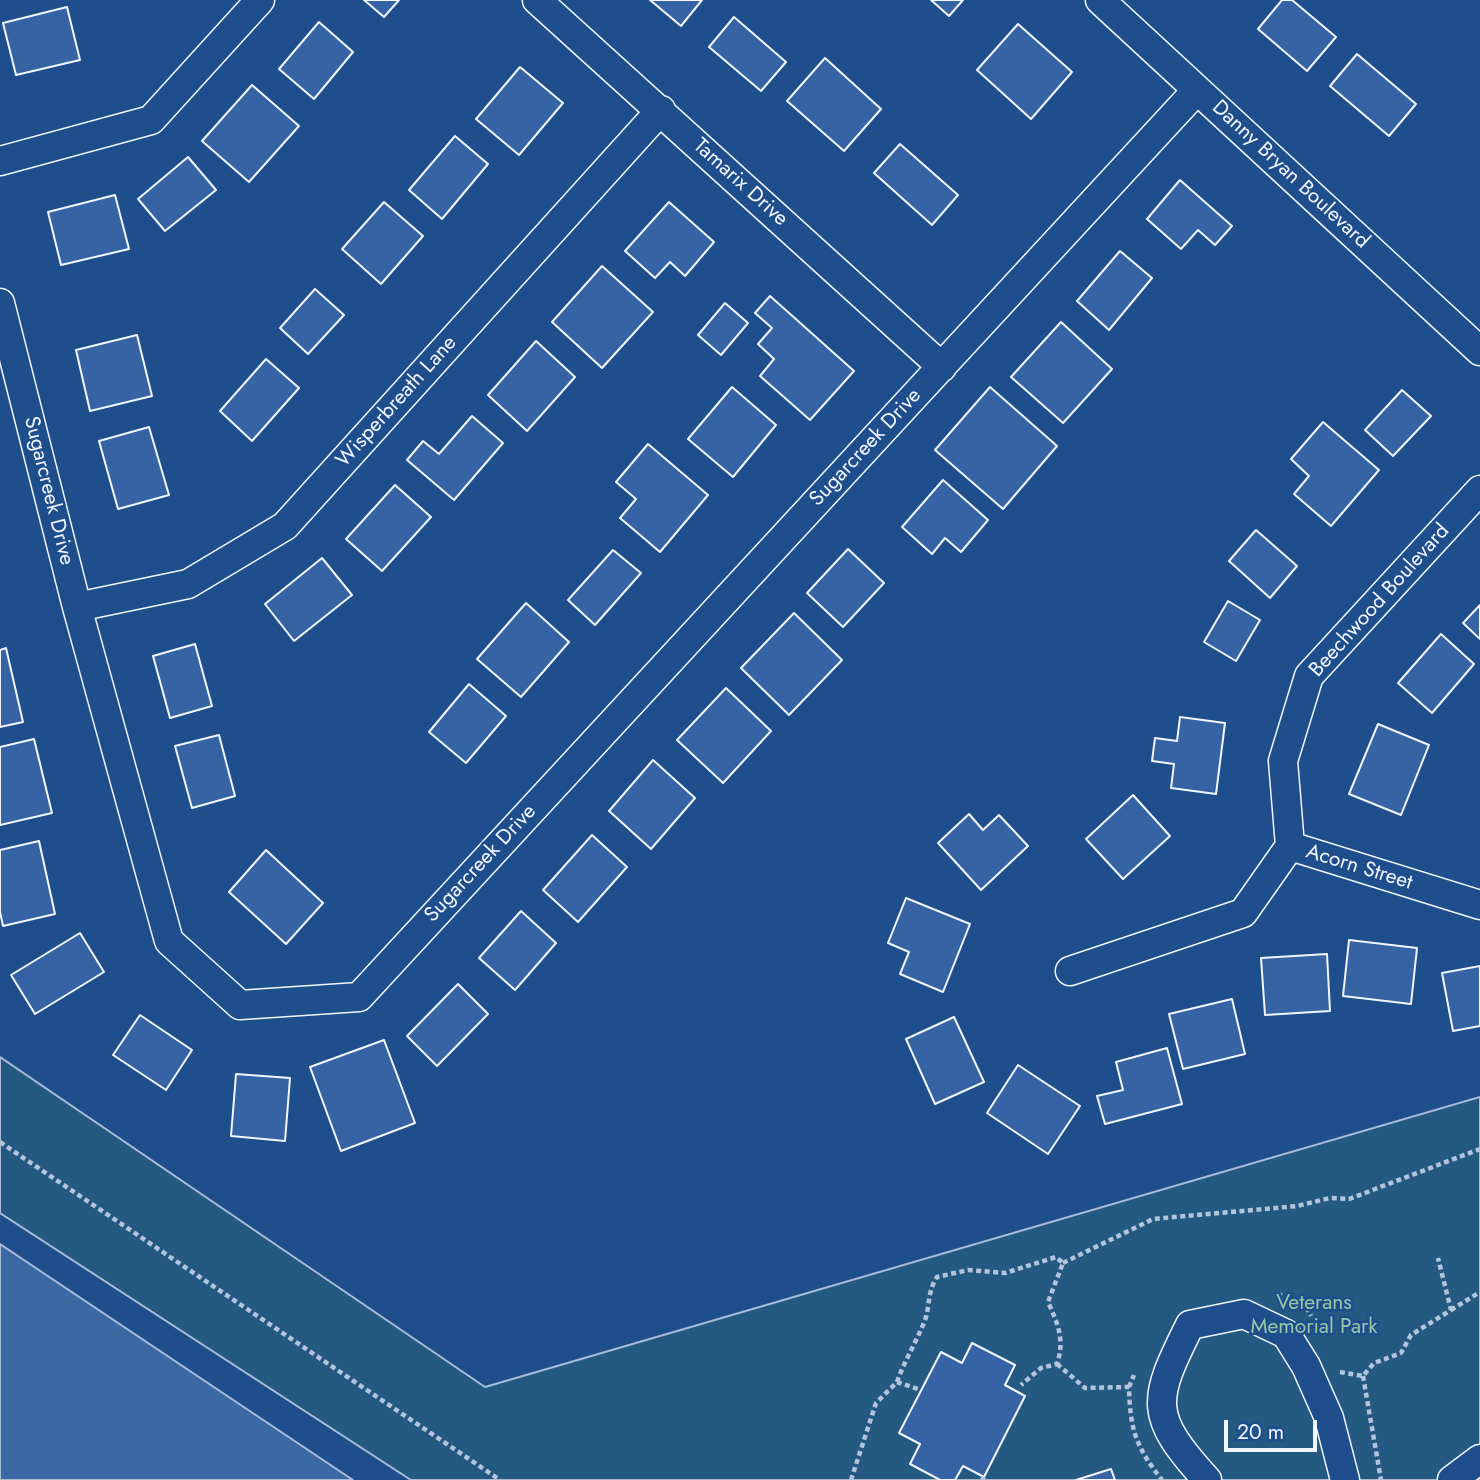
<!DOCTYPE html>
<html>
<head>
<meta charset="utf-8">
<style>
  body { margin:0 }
  #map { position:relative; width:1480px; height:1480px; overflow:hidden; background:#1f4e8c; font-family:Jost,sans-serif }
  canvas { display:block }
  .scale { position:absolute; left:1224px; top:1420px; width:93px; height:32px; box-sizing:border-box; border:4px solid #f2f6ff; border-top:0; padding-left:9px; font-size:21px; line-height:24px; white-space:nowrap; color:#f2f6ff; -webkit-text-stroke:5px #1f4e8c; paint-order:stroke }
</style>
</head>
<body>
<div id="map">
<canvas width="1480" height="1480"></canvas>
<div class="scale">20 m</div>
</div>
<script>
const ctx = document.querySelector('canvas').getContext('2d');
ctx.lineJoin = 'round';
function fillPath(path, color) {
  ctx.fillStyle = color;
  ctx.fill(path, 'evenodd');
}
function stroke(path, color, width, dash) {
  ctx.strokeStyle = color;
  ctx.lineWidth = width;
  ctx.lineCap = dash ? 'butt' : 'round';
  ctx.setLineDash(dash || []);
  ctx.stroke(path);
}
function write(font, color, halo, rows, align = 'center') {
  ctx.font = font + ' Jost,sans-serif';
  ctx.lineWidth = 5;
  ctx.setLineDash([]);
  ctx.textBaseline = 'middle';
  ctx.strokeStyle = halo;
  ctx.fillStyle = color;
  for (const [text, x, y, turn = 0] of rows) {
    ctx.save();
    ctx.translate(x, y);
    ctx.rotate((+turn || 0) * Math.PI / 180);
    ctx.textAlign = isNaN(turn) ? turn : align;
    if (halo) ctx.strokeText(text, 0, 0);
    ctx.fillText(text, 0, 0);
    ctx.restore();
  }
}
const green = new Path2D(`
  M0 1057 485 1387 1480 1097V1480H411L0 1213Z`);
fillPath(green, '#245a82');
stroke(green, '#a8bbd7', 2);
const water = new Path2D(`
  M0 1244 353 1480H0Z`);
fillPath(water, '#3b69a3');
stroke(water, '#a8bbd7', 2);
const building = new Path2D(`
  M364 0H399L384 17Z
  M650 0H702L681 26Z
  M931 0H963L949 16Z
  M1282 0H1292L1336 37 1307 71 1258 29Z
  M67 7 80 60 16 75 3 23Z
  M734 17 786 62 761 91 709 47Z
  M319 22 353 52 314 99 279 69Z
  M1018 24 1072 72 1031 119 977 70Z
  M1357 54 1416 104 1389 136 1330 86Z
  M825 58 881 109 844 151 787 101Z
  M520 67 563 103 519 155 476 119Z
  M252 85 299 126 249 182 202 141Z
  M455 136 488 164 442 219 409 190Z
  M900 144 958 195 932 225 874 173Z
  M188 157 216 190 165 231 138 199Z
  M1180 180 1232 226 1215 245 1198 230 1181 249 1147 219Z
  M115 195 129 249 61 265 48 212Z
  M384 202 423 236 381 284 342 249Z
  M669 202 714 242 685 276 670 262 655 278 625 251Z
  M1120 251 1152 278 1109 330 1077 301Z
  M602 266 653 312 602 368 552 322Z
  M315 289 344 315 308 354 280 328Z
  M770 296 854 371 810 420 760 376 774 359 758 344 772 328 755 313Z
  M725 303 748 323 721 355 698 335Z
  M1061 322 1112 369 1063 423 1011 377Z
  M137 335 152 396 90 411 76 350Z
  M536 341 575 377 527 431 488 395Z
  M266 359 299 388 252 441 220 411Z
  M732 387 776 425 733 477 688 439Z
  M990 387 1057 446 1003 509 935 450Z
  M1402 390 1431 416 1393 456 1365 430Z
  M472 416 503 443 454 500 407 460 423 441 439 454Z
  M1323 422 1379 470 1331 526 1294 494 1309 476 1291 459Z
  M149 427 169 495 118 509 99 441Z
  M648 444 708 495 660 552 620 518 636 499 616 482Z
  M943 480 988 520 961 552 945 538 932 554 902 527Z
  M395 485 431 517 382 571 346 539Z
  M1256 530 1297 566 1270 598 1229 561Z
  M848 549 884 583 843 627 807 593Z
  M613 550 641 573 595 625 568 600Z
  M322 558 352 595 294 641 265 604Z
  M1228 601 1260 620 1236 661 1204 642Z
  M526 603 569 642 521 697 477 659Z
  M1480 605V639L1463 623Z
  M794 613 842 660 789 715 741 668Z
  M1441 634 1474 664 1432 713 1398 683Z
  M195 644 212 706 170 718 153 656Z
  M6 648 23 722 0 727V650Z
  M469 684 506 716 466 763 429 732Z
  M726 688 771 731 723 783 677 740Z
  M1180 717 1225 723 1216 794 1171 788 1174 764 1152 761 1155 738 1177 741Z
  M1378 724 1429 745 1401 815 1349 794Z
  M219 735 235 796 192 808 175 746Z
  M34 739 52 813 0 825V747Z
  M653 760 695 798 651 849 609 811Z
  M1133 795 1170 836 1123 879 1086 839Z
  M969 814 983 830 999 815 1028 846 981 890 938 843Z
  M592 835 627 867 578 922 543 890Z
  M39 841 55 914 3 926 0 912V850Z
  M266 850 323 903 286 944 229 892Z
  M906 898 970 924 943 992 900 974 909 952 888 943Z
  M521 911 556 943 515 990 479 958Z
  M80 933 104 972 35 1014 11 975Z
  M1349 940 1417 948 1411 1004 1343 996Z
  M1327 954 1330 1011 1265 1015 1261 958Z
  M1480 966V1026L1453 1031 1442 973Z
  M458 984 488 1014 437 1066 407 1036Z
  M1232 999 1245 1054 1183 1069 1169 1014Z
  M140 1015 192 1050 166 1090 113 1055Z
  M954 1017 984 1082 935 1104 906 1039Z
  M384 1040 415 1123 341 1151 310 1067Z
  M1167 1048 1182 1104 1105 1124 1097 1096 1123 1090 1116 1062Z
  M1018 1065 1080 1106 1048 1154 987 1113Z
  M236 1074 290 1078 285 1141 231 1136Z
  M972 1343 1015 1365 1005 1385 1025 1396 984 1477 963 1466 955 1480H940L910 1464 920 1444 899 1433 941 1352 962 1363Z
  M1111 1469 1115 1480H1076Z`);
fillPath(building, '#3563a3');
stroke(building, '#f2f6ff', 2);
const street = new Path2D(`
  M537 0 942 367
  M1100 0 1480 351
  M0 161 151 120 260 0
  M0 303 77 607 169 941 240 1005 359 997 1197 90
  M77 607 188 584 285 526 661 110
  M1290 846 1283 761 1309 676 1480 490
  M1290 846 1480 905
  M1070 971 1243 913 1290 846
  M1207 1480C1148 1415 1152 1401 1190 1325L1244 1314 1286 1334 1306 1366 1329 1418 1345 1480
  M1452 1480 1480 1459`);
stroke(street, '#f2f6ff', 31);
stroke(new Path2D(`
  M0 1142 500 1480
  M1063 1263 1153 1219 1297 1206 1330 1198 1349 1199 1480 1149
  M1277 1294 1304 1302 1311 1316
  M1451 1310 1480 1292
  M1057 1364 1085 1388 1129 1387C1130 1430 1136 1447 1162 1480
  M1340 1372 1363 1376 1374 1363 1401 1353 1411 1335 1451 1310 1438 1258
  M1363 1376 1381 1480
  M897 1382C904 1362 915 1344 923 1325 931 1308 926 1294 937 1277L968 1270 1005 1273 1056 1257 1063 1263 1048 1302C1058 1324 1065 1340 1057 1364L1041 1368 1021 1385
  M1129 1387 1134 1375
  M851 1480 876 1403 897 1382 921 1390
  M982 1480 984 1477`), '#b3c4dc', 4.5, [5, 3.5]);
stroke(street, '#1f4e8c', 28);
write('21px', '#f2f6ff', '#1f4e8c', [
  ["Danny Bryan Boulevard",1290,175,43],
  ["Tamarix Drive",740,183,42],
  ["Wisperbreath Lane",397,402,-48],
  ["Sugarcreek Drive",866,448,-47],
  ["Sugarcreek Drive",48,491,76],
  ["Beechwood Boulevard",1380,601,-48],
  ["Sugarcreek Drive",481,864,-47],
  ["Acorn Street",1359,868,17]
]);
write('21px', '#97c8a6', '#1f4e8c', [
  ["Veterans",1314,1304],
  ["Memorial Park",1314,1328]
]);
</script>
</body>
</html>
